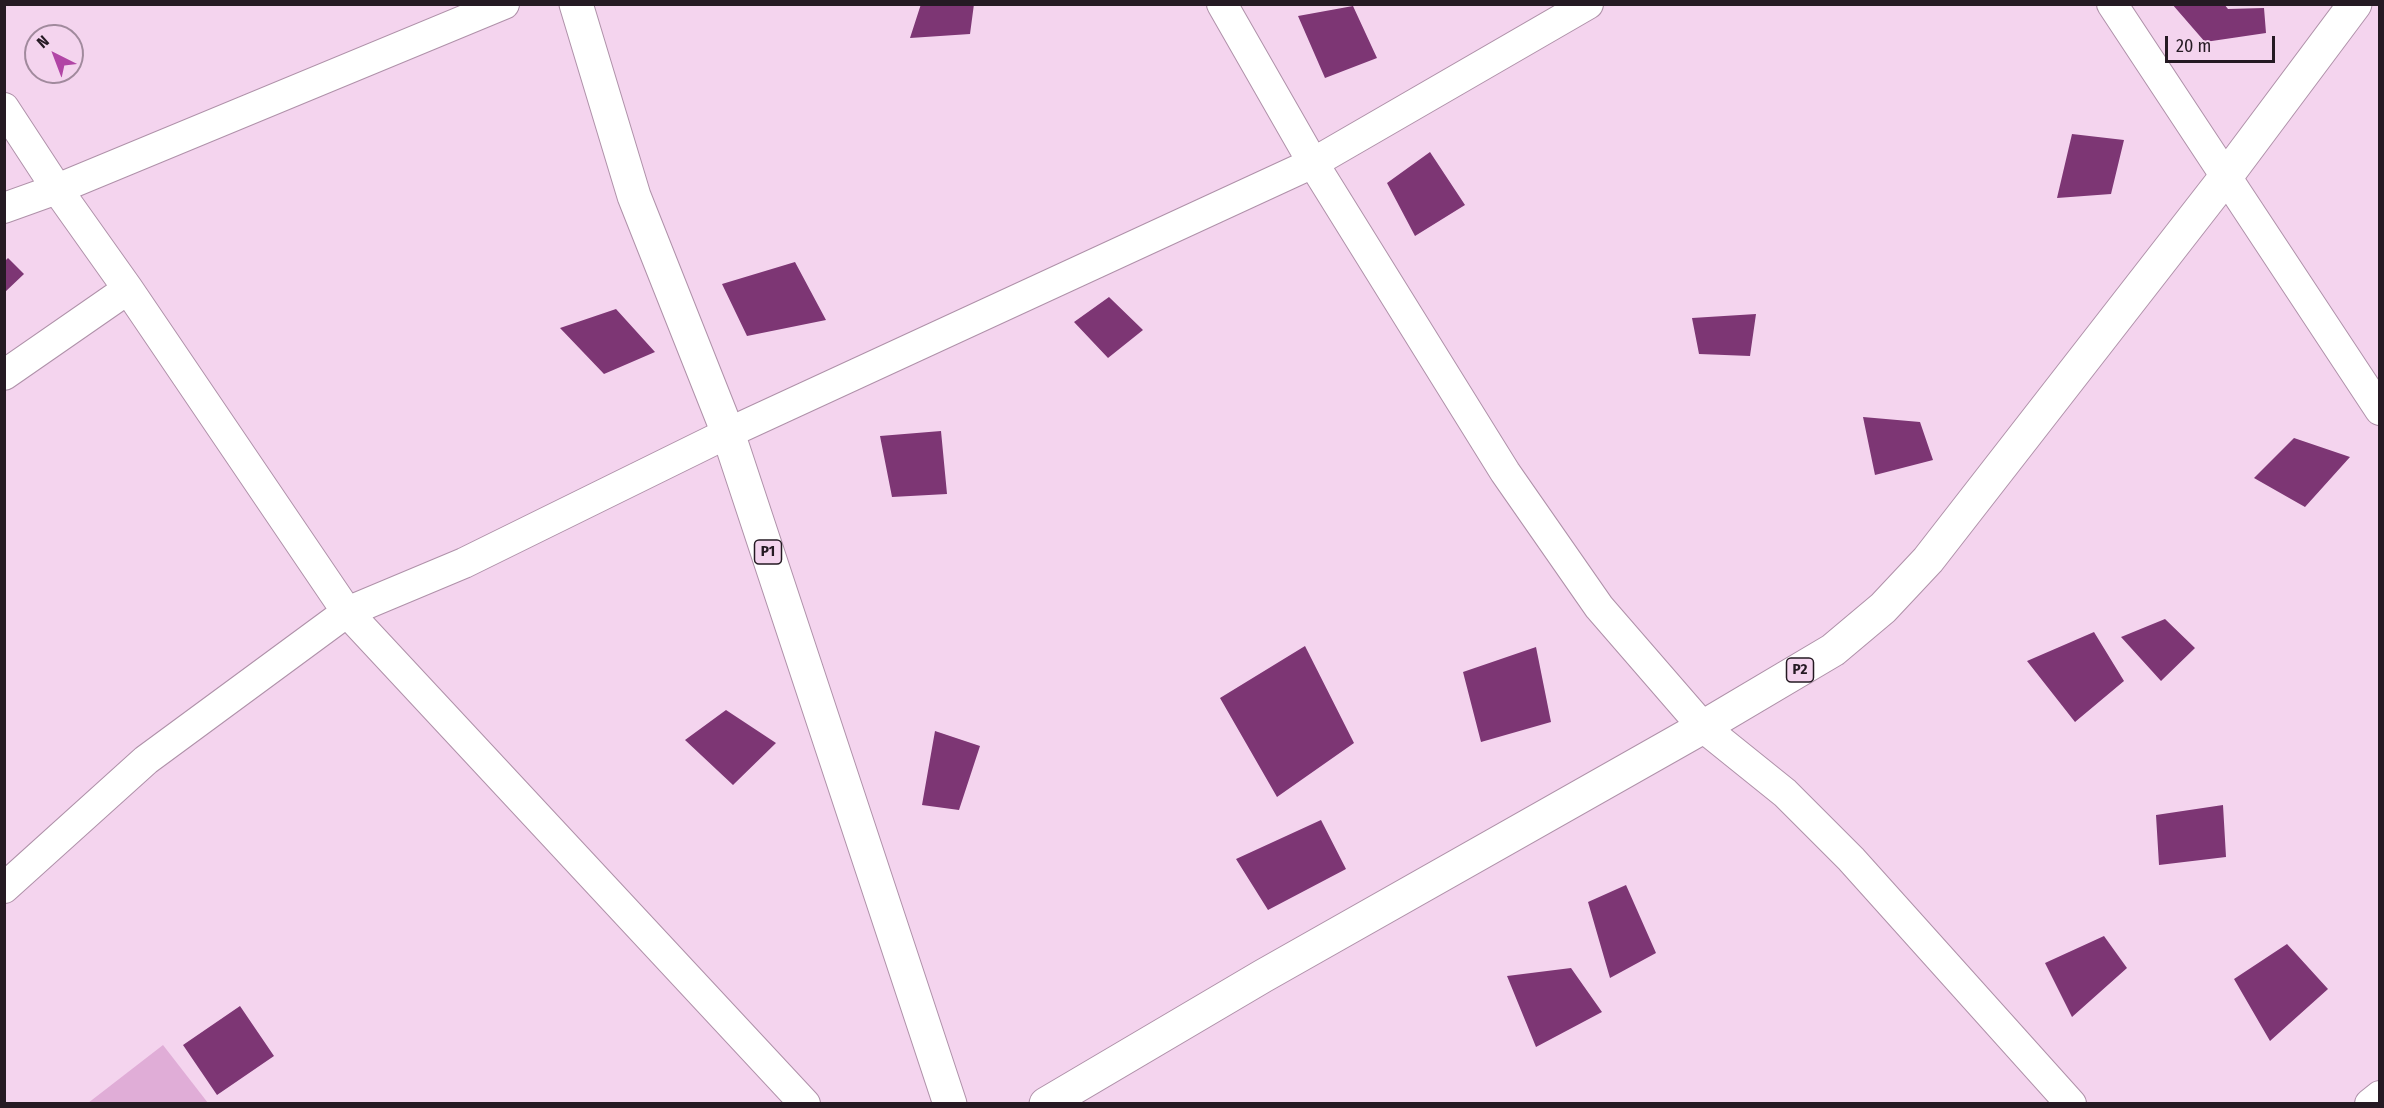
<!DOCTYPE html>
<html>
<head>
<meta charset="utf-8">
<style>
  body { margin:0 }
  #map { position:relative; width:2384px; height:1108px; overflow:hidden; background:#f4d4ee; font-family:"Fira Sans Condensed",sans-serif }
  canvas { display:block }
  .frame { position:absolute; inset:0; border:6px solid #251a23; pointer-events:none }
  .north { position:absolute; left:24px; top:24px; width:60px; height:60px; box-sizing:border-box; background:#f4d4ee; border:2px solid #a18a9d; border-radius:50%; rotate:318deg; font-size:16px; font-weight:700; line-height:24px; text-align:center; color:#251a23 }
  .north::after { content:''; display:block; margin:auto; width:21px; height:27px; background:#b145a5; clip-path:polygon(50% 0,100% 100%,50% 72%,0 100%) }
  .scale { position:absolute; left:2165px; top:36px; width:110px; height:27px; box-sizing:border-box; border:3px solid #251a23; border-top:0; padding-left:8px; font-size:18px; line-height:21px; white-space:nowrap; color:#251a23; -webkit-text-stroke:4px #f4d4ee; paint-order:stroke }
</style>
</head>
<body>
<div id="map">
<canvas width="2384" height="1108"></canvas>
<div class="frame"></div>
<div class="north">N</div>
<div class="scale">20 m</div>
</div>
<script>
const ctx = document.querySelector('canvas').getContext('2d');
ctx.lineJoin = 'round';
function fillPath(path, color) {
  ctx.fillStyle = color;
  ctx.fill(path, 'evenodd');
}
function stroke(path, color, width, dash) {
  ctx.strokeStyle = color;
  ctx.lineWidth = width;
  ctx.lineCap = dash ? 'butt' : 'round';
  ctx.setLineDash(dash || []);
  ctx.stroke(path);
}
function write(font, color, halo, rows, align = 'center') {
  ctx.font = font + ' "Fira Sans Condensed",sans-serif';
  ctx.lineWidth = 6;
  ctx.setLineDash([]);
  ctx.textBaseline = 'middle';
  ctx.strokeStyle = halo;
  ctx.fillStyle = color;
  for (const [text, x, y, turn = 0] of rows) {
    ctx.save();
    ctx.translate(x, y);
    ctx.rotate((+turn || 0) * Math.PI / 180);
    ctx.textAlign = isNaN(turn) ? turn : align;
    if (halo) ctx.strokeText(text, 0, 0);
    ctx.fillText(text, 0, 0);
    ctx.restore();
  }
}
fillPath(new Path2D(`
  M163 1045 208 1103H88Z`), '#e0add7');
fillPath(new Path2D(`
  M921 4H974L970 34 910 38Z
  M2172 4H2224L2228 9 2264 8 2266 33 2205 42Z
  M1353 6 1377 58 1325 78 1298 16Z
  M2072 134 2124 140 2111 194 2057 198Z
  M1430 152 1465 205 1415 236 1387 183Z
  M8 258 24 274 4 293V262Z
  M795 262 826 320 747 336 722 284Z
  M1109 297 1143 330 1108 358 1074 322Z
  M616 309 655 352 604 374 560 328Z
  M1756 314 1750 356 1699 354 1692 318Z
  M1863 417 1920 422 1933 460 1875 475Z
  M941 431 947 494 892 497 880 436Z
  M2294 438 2350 457 2305 507 2254 478Z
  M2165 619 2195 648 2161 681 2121 637Z
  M2094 632 2124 681 2075 722 2027 661Z
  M1305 646 1354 743 1277 797 1220 698Z
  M1536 647 1551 722 1481 742 1463 672Z
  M726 710 776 743 733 785 685 740Z
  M935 731 980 746 959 810 922 805Z
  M2223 805 2226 857 2159 865 2156 815Z
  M1321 820 1346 869 1268 910 1236 859Z
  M1626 885 1656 953 1610 978 1588 902Z
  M2104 936 2127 968 2072 1017 2045 963Z
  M2287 944 2328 989 2270 1041 2234 979Z
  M1571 968 1602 1012 1536 1047 1507 976Z
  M240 1006 274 1056 217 1095 183 1045Z`), '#7d3674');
const minor = new Path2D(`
  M1222 4 1313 163 1505 472 1599 607 1703 727 1785 793 1851 859 2071 1104
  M2112 4 2380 410
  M4 108 57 189 128 289 347 612 805 1104
  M4 208 57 189 504 4
  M4 375 128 289
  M4 888 146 760 347 612 464 563 728 433 1313 163 1588 4
  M2370 1104 2380 1096`);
const primary = new Path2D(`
  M576 4 634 196 728 433 950 1104
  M1046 1104 1263 976 1703 727 1833 650 1883 608 1928 560 2225 178 2355 4`);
stroke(minor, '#af91a9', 32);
stroke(primary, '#af91a9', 35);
stroke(minor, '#fff', 30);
stroke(primary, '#fff', 33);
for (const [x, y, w] of [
  [768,552,27],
  [1800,670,27]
]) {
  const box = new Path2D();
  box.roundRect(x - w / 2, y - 12, w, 24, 4.5);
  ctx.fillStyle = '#f4d4ee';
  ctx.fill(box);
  stroke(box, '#251a23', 1.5);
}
write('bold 15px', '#251a23', null, [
  ["P1",768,552],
  ["P2",1800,670]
]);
</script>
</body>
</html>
